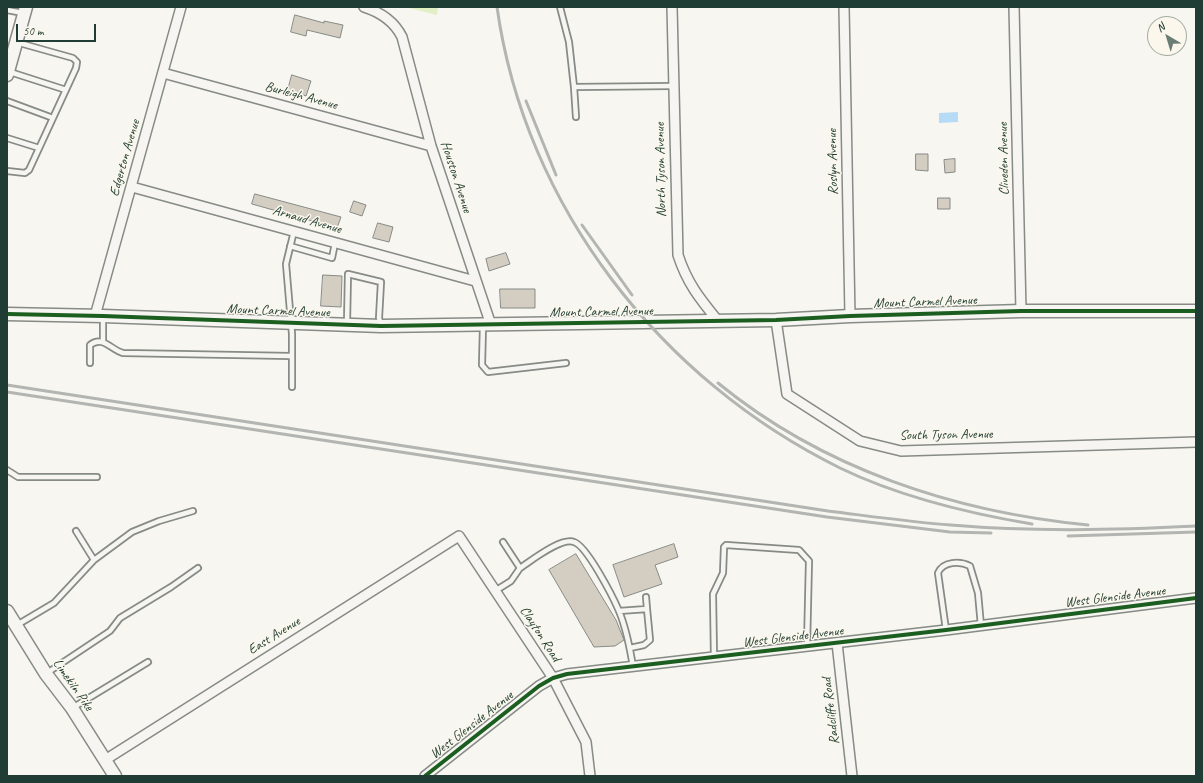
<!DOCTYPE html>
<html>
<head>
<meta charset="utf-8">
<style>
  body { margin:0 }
  #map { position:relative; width:1203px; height:783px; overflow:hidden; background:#f8f6f0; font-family:Caveat,sans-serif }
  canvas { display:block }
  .frame { position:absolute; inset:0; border:8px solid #1f3d34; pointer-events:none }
  .north { position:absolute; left:1147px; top:16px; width:40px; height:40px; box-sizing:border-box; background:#fbf7ec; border:1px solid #a3ada2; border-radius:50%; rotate:322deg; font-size:11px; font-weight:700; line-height:16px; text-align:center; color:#1f3d34 }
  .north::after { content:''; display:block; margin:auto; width:14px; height:18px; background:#6b7e76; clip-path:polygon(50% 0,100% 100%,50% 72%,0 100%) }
  .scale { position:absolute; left:16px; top:24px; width:80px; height:18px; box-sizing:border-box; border:2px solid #1f3d34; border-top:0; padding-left:5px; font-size:12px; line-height:14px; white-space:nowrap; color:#1f3d34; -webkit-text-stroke:3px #fbf7ec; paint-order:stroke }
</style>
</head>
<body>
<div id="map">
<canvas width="1203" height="783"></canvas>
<div class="frame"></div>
<div class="north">N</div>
<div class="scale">50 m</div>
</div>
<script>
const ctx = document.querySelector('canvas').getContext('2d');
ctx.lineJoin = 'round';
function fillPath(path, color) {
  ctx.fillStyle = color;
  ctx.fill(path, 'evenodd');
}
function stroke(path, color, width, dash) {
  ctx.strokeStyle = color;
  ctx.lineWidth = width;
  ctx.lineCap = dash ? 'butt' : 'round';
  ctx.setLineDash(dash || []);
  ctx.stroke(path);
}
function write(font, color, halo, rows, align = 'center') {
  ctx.font = font + ' Caveat,sans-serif';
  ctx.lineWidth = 3;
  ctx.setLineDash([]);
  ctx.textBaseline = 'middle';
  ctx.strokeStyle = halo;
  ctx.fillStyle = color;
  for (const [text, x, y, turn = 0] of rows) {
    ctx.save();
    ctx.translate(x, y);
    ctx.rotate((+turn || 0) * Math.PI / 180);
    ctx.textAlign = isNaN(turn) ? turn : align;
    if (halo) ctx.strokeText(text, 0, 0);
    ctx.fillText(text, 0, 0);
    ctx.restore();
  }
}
fillPath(new Path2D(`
  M405 7H438L437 15Z`), '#e2eec3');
fillPath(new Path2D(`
  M958 112V122L939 123V113Z`), '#b6dbf6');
const building = new Path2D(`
  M295 15 324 23V21L343 25 340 38 307 30 306 36 291 32Z
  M292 75 311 81 306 96 288 90Z
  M916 154H928V171L916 170Z
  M955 159V172L945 173 944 160Z
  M255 194 341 217 337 228 252 204Z
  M938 198H950V209H938Z
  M354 201 366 205 362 216 350 212Z
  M378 223 393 227 389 242 373 238Z
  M506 253 510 264 489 271 486 259Z
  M323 275 342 276 341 307 321 306Z
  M500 289H535V308H501Z
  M674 544 678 557 655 565 662 584 624 597 613 565Z
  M576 554 616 620 624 640 615 646 594 647 549 570Z`);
fillPath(building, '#d4cdc2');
stroke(building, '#868b86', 1);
const lane = new Path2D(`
  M560 7 569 42 574 87 673 86
  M7 10 23 13
  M10 72 66 90
  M574 87 576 117
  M7 101 53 118
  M7 138 39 148
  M7 171 25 173 29 170 76 68 77 62 73 58 16 42
  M290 246 332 258 335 243
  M103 317V341
  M347 323 348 274 381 282 379 318 381 325
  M483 326 482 365 488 372 566 363
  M90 363V345C103 335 111 350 123 353L291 356
  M292 387V334L286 264 294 231
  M7 470 18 477H97
  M94 560 132 532 159 521 193 511
  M520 568C531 561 561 537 574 542 587 546 613 597 619 611 626 628 630 648 633 667
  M495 591 511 581 520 568 503 542
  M646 597 647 609
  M619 611 647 609 650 640 644 645 630 648
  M17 625 54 603 94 560 76 531
  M946 630 938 573C943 561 960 561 970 566L978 593 981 626
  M714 658 713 594 723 573 724 547 726 545 799 550 809 561 807 646
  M47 673 110 631 120 618 171 587 198 568
  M74 707 148 662`);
const street = new Path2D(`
  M364 7C380 12 394 21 402 37L431 146 491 325
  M672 7 678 255C687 283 700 299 718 321
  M844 7 850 316
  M1014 7 1021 311
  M163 73 431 146
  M132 187 475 281
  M95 316 181 7
  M776 320 787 394 860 441 901 451 1196 442
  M837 643 852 776
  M105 760 459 536 553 678 586 742 590 776
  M425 776 539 686 553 678 567 674 946 630 1196 598`);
const secondary = new Path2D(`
  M7 75 26 7
  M7 314 103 316 381 326 776 320 850 316 1021 311H1196
  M7 611 46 674 72 708 115 776`);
stroke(lane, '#868b86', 8);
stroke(street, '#868b86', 12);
stroke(secondary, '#868b86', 15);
stroke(lane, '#f6f5f1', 4.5);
stroke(street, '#f6f5f1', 9);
stroke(secondary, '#f6f5f1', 12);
stroke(new Path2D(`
  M497 7C525 207 661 380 840 468 900 497 966 513 1032 524
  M526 101 556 175
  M582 225 632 295
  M718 383C823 469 955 512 1088 525
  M7 385 828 511C869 516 910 522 951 525 1033 532 1114 530 1196 526
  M7 392 827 517 950 532 991 533
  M1068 536 1196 532`), '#b2b5b1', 3);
stroke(new Path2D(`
  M7 314 103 316 381 326 776 320 850 316 1021 311H1196
  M425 776 539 686 553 678 567 674 946 630 1196 598`), '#1b5e20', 4);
write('14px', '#1f3d34', '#fbf7ec', [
  ["Burleigh Avenue",301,96,15],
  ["Edgerton Avenue",125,158,-74],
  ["Cliveden Avenue",1004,159,-91],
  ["Roslyn Avenue",833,162,-91],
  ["North Tyson Avenue",661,170,-91],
  ["Houston Avenue",456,177,72],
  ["Arnaud Avenue",307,220,16],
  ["Mount Carmel Avenue",925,302,-2],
  ["Mount Carmel Avenue",278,311,2],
  ["Mount Carmel Avenue",601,312,-1],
  ["South Tyson Avenue",946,435,-1],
  ["West Glenside Avenue",1115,597,-7],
  ["Clayton Road",540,634,57],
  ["East Avenue",274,636,-32],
  ["West Glenside Avenue",793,637,-7],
  ["Limekiln Pike",73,685,55],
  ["Radcliffe Road",831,711,-97],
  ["West Glenside Avenue",472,725,-38]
]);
</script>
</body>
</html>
